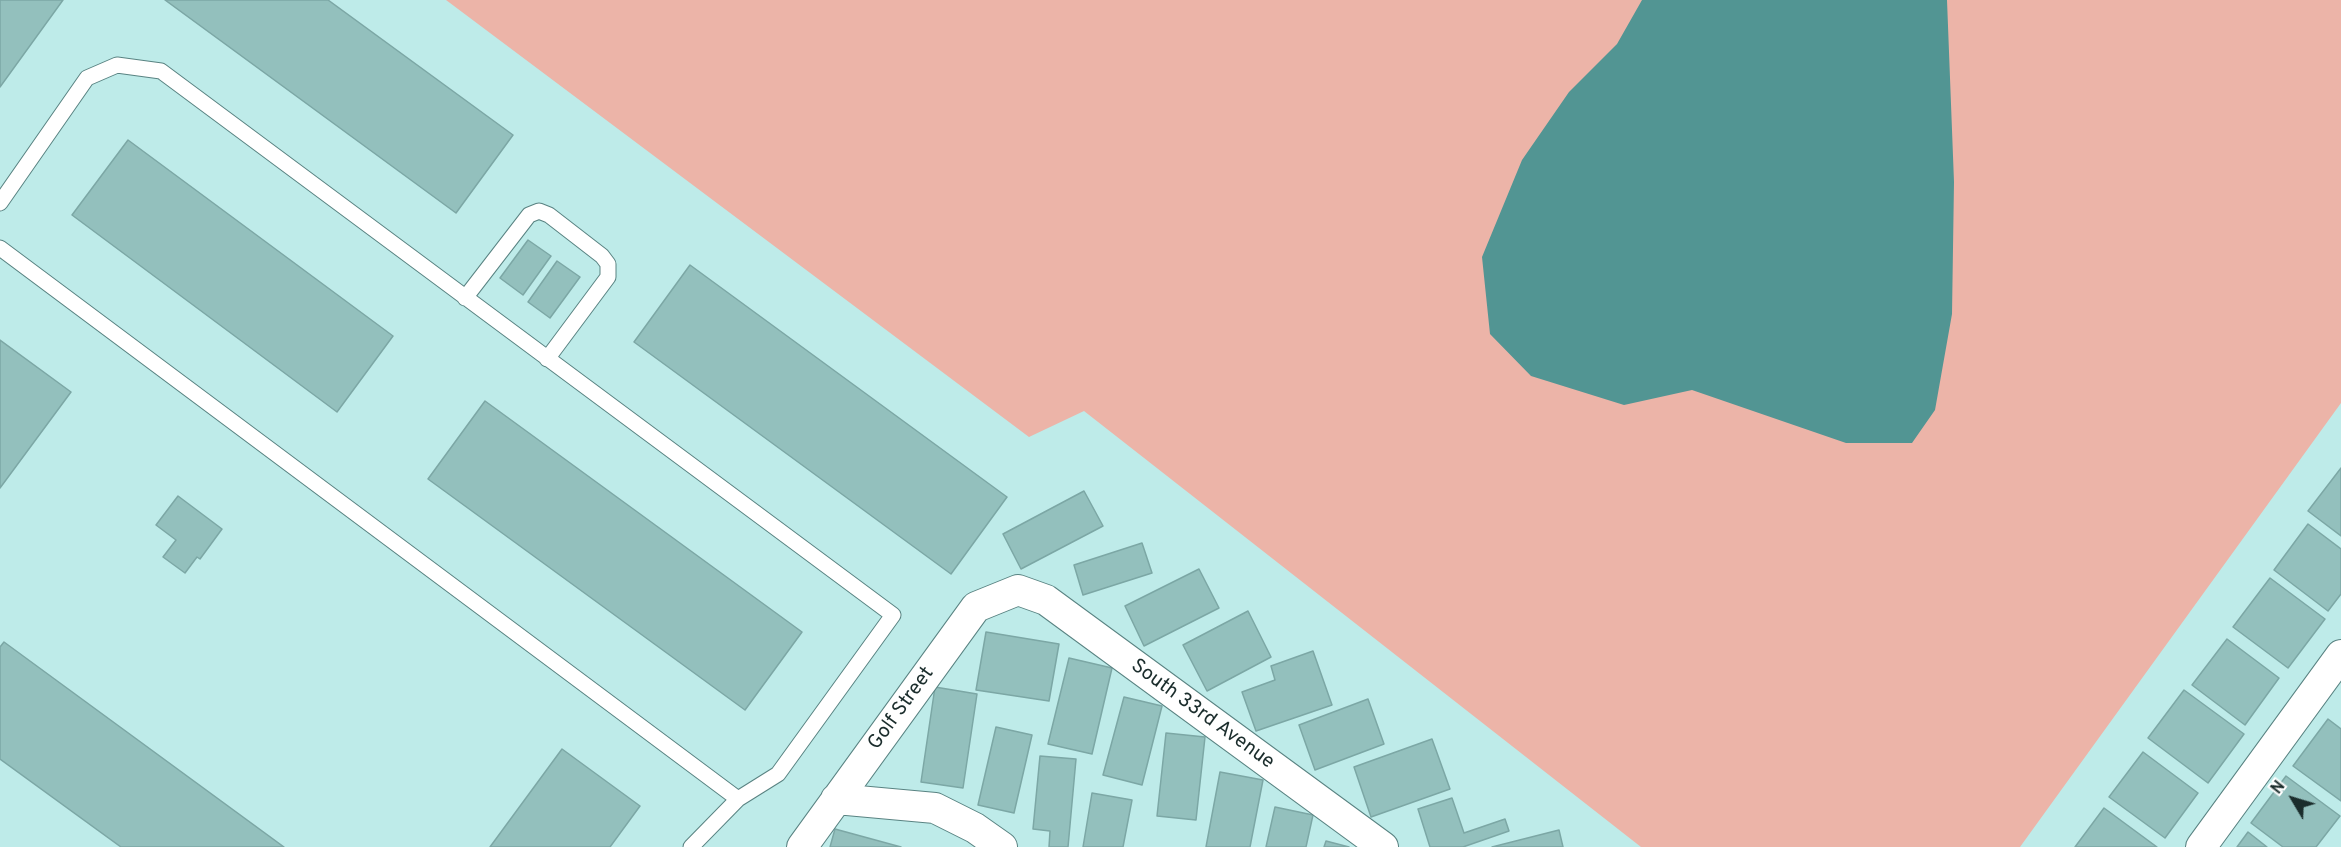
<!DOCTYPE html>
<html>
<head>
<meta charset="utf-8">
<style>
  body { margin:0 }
  #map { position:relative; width:2341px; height:847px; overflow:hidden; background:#beebe9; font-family:Overpass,sans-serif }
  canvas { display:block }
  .north { position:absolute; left:2263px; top:769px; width:60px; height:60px; -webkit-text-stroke:4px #fff; paint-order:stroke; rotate:308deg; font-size:16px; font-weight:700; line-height:24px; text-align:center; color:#1b2d2c }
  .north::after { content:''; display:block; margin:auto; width:21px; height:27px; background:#1b2d2c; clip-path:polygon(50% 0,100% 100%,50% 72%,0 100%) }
</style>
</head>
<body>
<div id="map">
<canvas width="2341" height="847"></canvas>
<div class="north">N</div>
</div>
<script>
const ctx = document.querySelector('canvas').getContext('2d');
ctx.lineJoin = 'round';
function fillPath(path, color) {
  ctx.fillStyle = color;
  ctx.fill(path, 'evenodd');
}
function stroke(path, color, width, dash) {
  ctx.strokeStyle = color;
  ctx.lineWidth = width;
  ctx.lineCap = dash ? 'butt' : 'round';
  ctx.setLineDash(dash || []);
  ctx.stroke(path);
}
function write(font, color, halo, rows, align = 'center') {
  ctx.font = font + ' Overpass,sans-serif';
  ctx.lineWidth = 4.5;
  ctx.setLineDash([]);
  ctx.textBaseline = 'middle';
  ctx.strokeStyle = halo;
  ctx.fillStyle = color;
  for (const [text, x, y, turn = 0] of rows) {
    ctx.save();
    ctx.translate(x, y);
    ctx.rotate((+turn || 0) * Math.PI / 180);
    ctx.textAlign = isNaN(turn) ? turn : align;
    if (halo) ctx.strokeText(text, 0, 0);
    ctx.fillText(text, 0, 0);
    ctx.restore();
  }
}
fillPath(new Path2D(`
  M446 0H2341V403L2020 847H1641L1084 411 1029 437Z`), '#ecb4a8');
fillPath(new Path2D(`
  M1642 0H1947L1954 182 1952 314 1935 410 1912 443H1846L1692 390 1624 405 1531 376 1490 334 1482 257 1522 160 1569 92 1617 44Z`), '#529593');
const building = new Path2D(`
  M0 0H63L0 87Z
  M165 0H328L513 135 456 213Z
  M128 140 393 336 337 412 72 215Z
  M528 240 551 256 523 295 500 278Z
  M557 261 580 277 550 318 528 302Z
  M690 265 1007 497 951 574 634 342Z
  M0 340 71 392 0 488Z
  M485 401 802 632 745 710 428 479Z
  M2341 468V536L2308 511Z
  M1084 491 1103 526 1021 569 1003 534Z
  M178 496 222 529 200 559 197 557 185 573 163 557 176 540 156 525Z
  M2308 524 2341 549V594L2328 611 2274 570Z
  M1142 543 1152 573 1083 595 1074 565Z
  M1199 569 1219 608 1144 646 1125 606Z
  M2270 578 2325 619 2288 668 2233 627Z
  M1248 611 1271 657 1207 691 1183 645Z
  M986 632 1059 644 1049 701 976 690Z
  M2227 639 2279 678 2245 725 2192 685Z
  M4 642 284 847H121L0 759V647Z
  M1313 651 1332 705 1256 731 1242 692 1275 680 1271 666Z
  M1069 658 1112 668 1092 754 1048 744Z
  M935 687 977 694 963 788 921 782Z
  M2184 690 2244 734 2208 783 2148 738Z
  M1124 697 1162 706 1142 785 1103 775Z
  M1368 699 1384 744 1315 770 1299 725Z
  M2328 719 2341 729V801L2293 766Z
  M996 727 1032 735 1014 813 978 805Z
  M1166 733 1205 737 1196 820 1157 816Z
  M1432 739 1450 789 1371 817 1354 767Z
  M562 749 640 806 610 847H490Z
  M2143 752 2198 793 2165 838 2109 797Z
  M1040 756 1076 759 1068 847H1049L1050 831 1033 829Z
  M1220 772 1263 780 1250 847H1206Z
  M2286 776 2340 816 2316 847H2283L2251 823Z
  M1092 793 1132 800 1123 847H1083Z
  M1452 798 1464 833 1505 819 1509 831 1463 847H1430L1418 809Z
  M1275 807 1313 815 1306 847H1266Z
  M2104 808 2157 847H2075Z
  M835 829 901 847H830Z
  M1559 830 1563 847H1492Z
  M2248 832 2267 847H2237Z
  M1326 841 1349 847H1324Z`);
fillPath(building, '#93c0bd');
stroke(building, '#7ca7a5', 1.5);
const service = new Path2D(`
  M0 203 87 78 117 65 161 71 893 615 778 774 738 799
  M0 248 738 799 691 847
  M465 298 529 215 539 211 549 215 602 256 608 264V277L547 359`);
const minor = new Path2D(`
  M836 799 935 808 975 828 1002 847
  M802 847 976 607 1018 590 1046 600 1383 847
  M2201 847 2341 655`);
stroke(service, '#598382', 17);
stroke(minor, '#598382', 32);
stroke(service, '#fff', 15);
stroke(minor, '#fff', 30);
write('20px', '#1b2d2c', '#fff', [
  ["Golf Street",902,709,-54],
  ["South 33rd Avenue",1202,715,36]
]);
</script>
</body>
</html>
